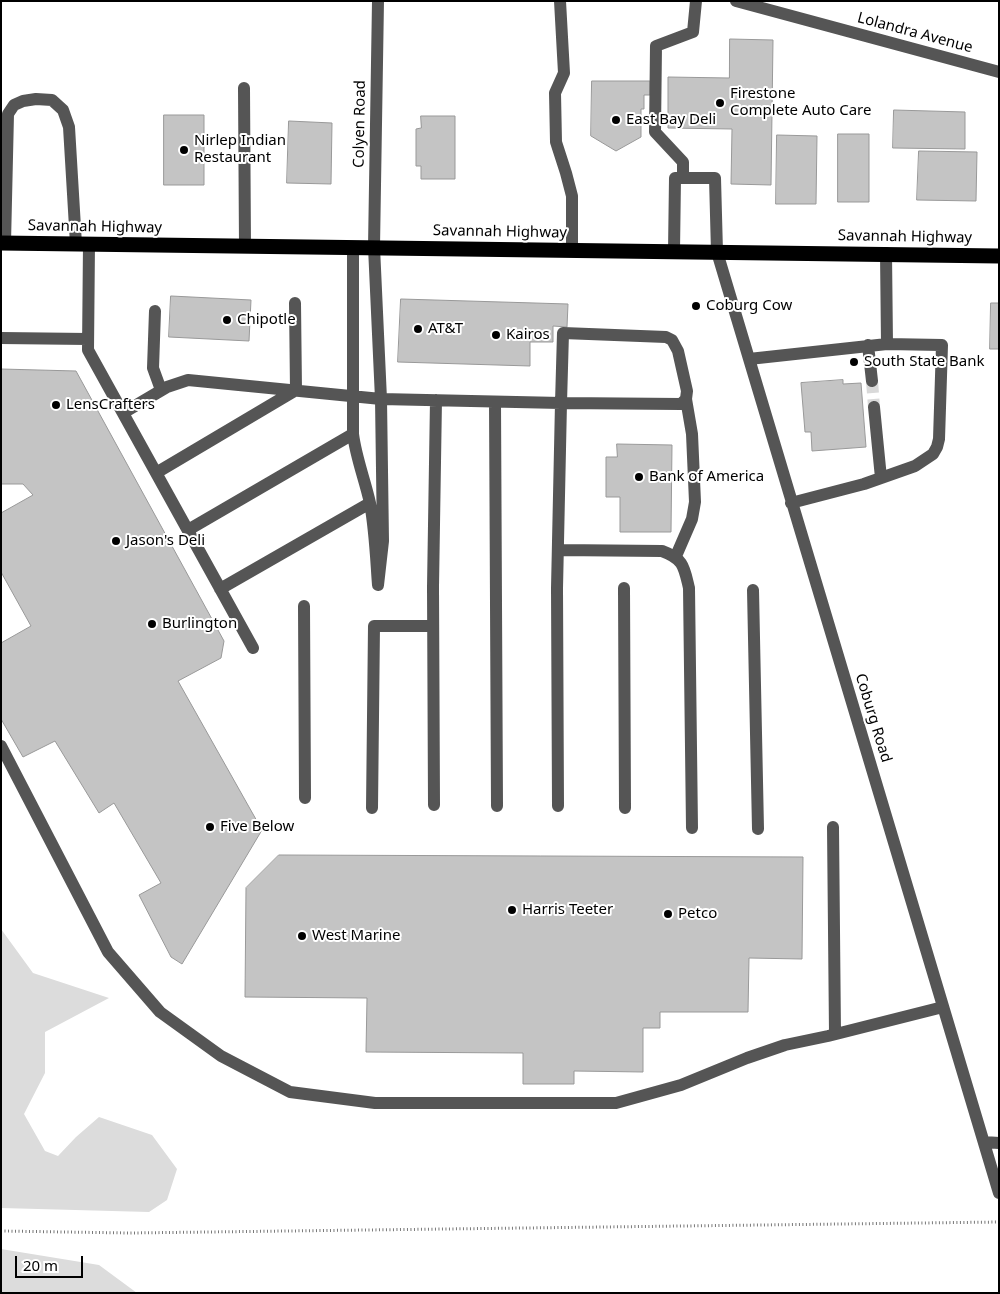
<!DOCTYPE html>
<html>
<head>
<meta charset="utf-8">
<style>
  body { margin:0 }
  #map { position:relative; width:1000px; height:1294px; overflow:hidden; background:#fff; font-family:"Noto Sans",sans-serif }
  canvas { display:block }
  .frame { position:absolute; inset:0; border:2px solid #000; pointer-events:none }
  .scale { position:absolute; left:15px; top:1256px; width:68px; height:22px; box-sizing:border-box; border:2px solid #000; border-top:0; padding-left:6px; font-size:15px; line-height:18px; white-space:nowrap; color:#000; -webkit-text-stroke:4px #fff; paint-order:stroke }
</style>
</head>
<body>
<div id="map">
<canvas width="1000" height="1294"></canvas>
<div class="frame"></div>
<div class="scale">20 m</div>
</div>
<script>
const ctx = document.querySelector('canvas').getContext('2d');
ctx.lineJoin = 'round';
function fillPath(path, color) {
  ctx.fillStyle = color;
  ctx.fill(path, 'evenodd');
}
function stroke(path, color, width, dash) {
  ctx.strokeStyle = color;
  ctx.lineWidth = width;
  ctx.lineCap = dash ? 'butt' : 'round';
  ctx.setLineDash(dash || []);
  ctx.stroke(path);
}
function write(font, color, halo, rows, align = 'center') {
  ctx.font = font + ' "Noto Sans",sans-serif';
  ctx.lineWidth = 4;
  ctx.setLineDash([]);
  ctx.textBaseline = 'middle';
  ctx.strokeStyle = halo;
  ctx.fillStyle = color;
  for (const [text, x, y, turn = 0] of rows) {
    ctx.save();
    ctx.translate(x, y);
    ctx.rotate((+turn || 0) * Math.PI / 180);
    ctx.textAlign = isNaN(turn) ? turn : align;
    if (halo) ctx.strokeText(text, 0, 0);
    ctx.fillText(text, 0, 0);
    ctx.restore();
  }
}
fillPath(new Path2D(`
  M1 929 33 973 109 998 45 1032V1073L24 1114 45 1151 58 1156 76 1137 99 1117 152 1135 177 1169 167 1200 149 1212 1 1208Z
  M1 1249 99 1265 137 1293H1Z`), '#dcdcdc');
const building = new Path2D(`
  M730 39 773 40 771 185 731 184 732 129 668 128V77L729 78Z
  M592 81H650V95H644V109H641V137L616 151 591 136Z
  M894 110 965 112V149L893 148Z
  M164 115H204V185H164Z
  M421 116H455V179H421V166H416V129L421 128Z
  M289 121 332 123 331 184 287 183Z
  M838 134H869V202H838Z
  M777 135 817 136 816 204H776Z
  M919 151 977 152 976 201 917 200Z
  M171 296 251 300 249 341 169 337Z
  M401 299 568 304 567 327 553 326V342H530V366L398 362Z
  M991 303H999V349H990Z
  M1 369 76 371 224 641 221 658 178 681 262 830 182 964 171 957 139 895 161 883 114 803 99 813 55 741 23 757 1 719V643L31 626 1 572V513L33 495 23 484H1Z
  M843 380V384L861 383 866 447 812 451 811 432H805L801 383Z
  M617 444 672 445 671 532H620V497H606V457H617Z
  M279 855 803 857 802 959 749 958 748 1012H660V1028H643V1072L574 1071V1084H523V1053L366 1052 367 998 245 997 246 888Z`);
fillPath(building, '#c4c4c4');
stroke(building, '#999', 1);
stroke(new Path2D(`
  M872 381 874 407`), '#d9d9d9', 12, [12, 6]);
stroke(new Path2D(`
  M1 1231 129 1233 999 1222`), '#777', 3, [1, 2.5]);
stroke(new Path2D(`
  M560 1 564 73 555 93 556 142 566 173 572 196V250
  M736 1 999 72
  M244 88 245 246
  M683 178V162L655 132 656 46 693 32 696 1
  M5 243 8 114 14 105 23 101 36 99 52 100 63 110 69 127 76 244
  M89 244 88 350 253 648
  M353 248V434C356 458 365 480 370 503 375 530 376 558 378 585L383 541 381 399 374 247 378 1
  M674 251 675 178H715L717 252 999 1193
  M155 311 153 368 161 390
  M563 333 666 337 672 340 678 351 687 391 686 399 681 404 561 403Z
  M1 338 88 339
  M868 345 872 381
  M749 359 887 344 886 253
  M495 402 497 806
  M874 407 881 478
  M123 413 167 387 188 380 381 399 561 403 557 588 558 806
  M156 473 296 390 295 303
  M791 503 864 484 915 466 933 454 937 447 939 439 942 345 887 344
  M188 530 353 434
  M558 550 662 551C684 559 684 567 689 588L692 828
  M676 556 692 519 695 502 692 434 686 399
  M624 588 625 808
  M220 589 370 503
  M753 590 758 829
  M304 606 305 798
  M1 746 108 952 160 1012 221 1056 290 1092 375 1103H616L681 1085 747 1058 785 1045 828 1036 943 1007
  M434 805 433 587 436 400
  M372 808 374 626H433
  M833 827 835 1034
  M984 1142 999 1143`), '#555', 12);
stroke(new Path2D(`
  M1 243 999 256`), '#000', 15);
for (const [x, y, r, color] of [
  [720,103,5,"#000"],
  [616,120,5,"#000"],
  [184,150,5,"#000"],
  [696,306,5,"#000"],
  [227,320,5,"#000"],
  [418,329,5,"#000"],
  [496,335,5,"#000"],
  [854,362,5,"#000"],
  [56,405,5,"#000"],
  [639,477,5,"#000"],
  [116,541,5,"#000"],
  [152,624,5,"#000"],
  [210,827,5,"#000"],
  [512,910,5,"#000"],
  [668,914,5,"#000"],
  [302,936,5,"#000"]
]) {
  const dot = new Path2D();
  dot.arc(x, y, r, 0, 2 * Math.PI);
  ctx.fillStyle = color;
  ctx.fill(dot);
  stroke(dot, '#fff', 2);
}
write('15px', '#000', '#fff', [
  ["Lolandra Avenue",915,33,15],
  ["Colyen Road",360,124,-89],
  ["Savannah Highway",95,227,1],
  ["Savannah Highway",500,232,1],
  ["Savannah Highway",905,237,1],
  ["Coburg Road",873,718,73]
]);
write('15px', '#000', '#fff', [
  ["Firestone",730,94],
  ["Complete Auto Care",730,111],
  ["East Bay Deli",626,120],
  ["Nirlep Indian",194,141],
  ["Restaurant",194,158],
  ["Coburg Cow",706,306],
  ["Chipotle",237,320],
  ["AT&T",428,329],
  ["Kairos",506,335],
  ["South State Bank",864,362],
  ["LensCrafters",66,405],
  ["Bank of America",649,477],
  ["Jason's Deli",126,541],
  ["Burlington",162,624],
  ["Five Below",220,827],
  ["Harris Teeter",522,910],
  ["Petco",678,914],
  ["West Marine",312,936]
], 'left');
</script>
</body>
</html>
